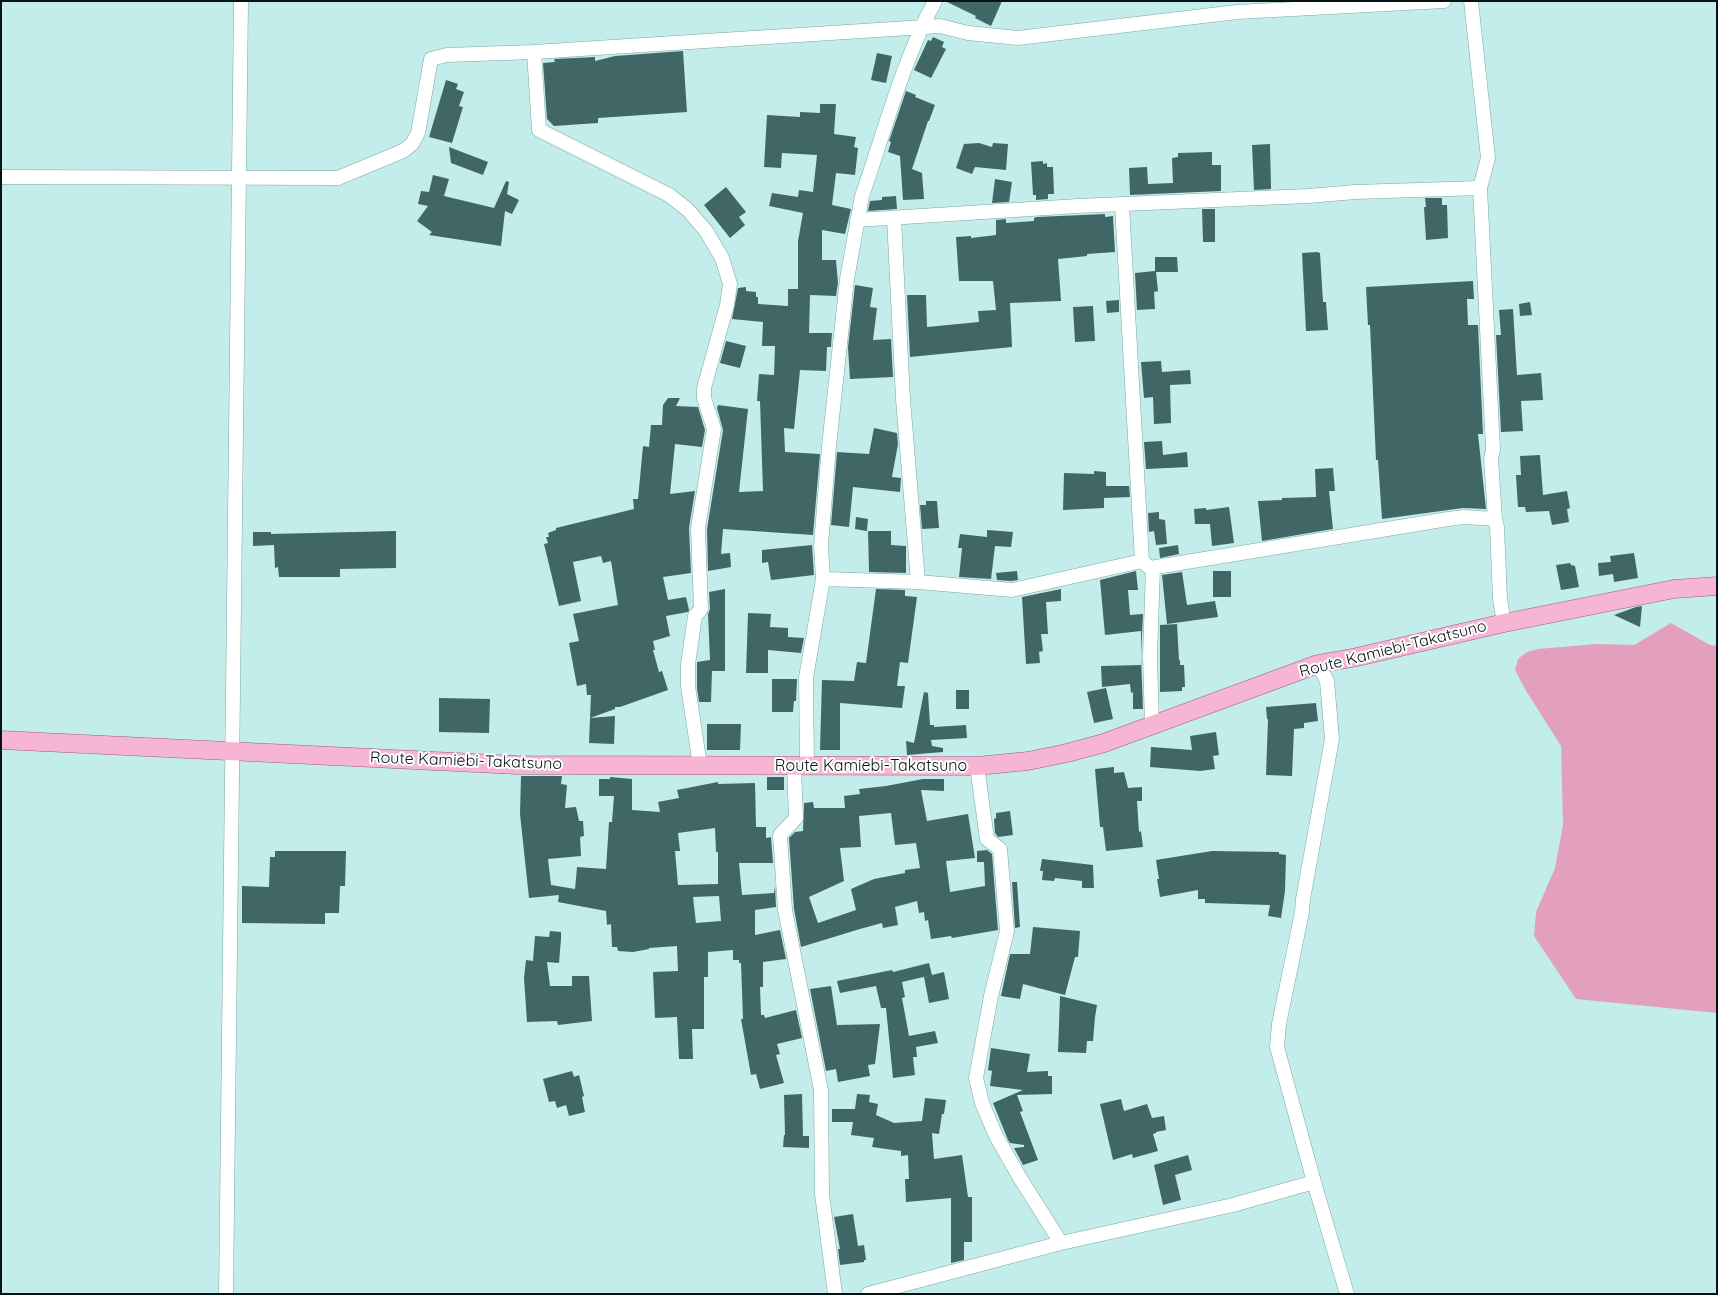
<!DOCTYPE html>
<html>
<head>
<meta charset="utf-8">
<style>
  body { margin:0 }
  #map { position:relative; width:1718px; height:1295px; overflow:hidden; background:#c2edeb; font-family:Quicksand,sans-serif }
  canvas { display:block }
  .frame { position:absolute; inset:0; border:2px solid #041313; pointer-events:none }
</style>
</head>
<body>
<div id="map">
<canvas width="1718" height="1295"></canvas>
<div class="frame"></div>
</div>
<script>
const ctx = document.querySelector('canvas').getContext('2d');
ctx.lineJoin = 'round';
function fillPath(path, color) {
  ctx.fillStyle = color;
  ctx.fill(path, 'evenodd');
}
function stroke(path, color, width, dash) {
  ctx.strokeStyle = color;
  ctx.lineWidth = width;
  ctx.lineCap = dash ? 'butt' : 'round';
  ctx.setLineDash(dash || []);
  ctx.stroke(path);
}
function write(font, color, halo, rows, align = 'center') {
  ctx.font = font + ' Quicksand,sans-serif';
  ctx.lineWidth = 4;
  ctx.setLineDash([]);
  ctx.textBaseline = 'middle';
  ctx.strokeStyle = halo;
  ctx.fillStyle = color;
  for (const [text, x, y, turn = 0] of rows) {
    ctx.save();
    ctx.translate(x, y);
    ctx.rotate((+turn || 0) * Math.PI / 180);
    ctx.textAlign = isNaN(turn) ? turn : align;
    if (halo) ctx.strokeText(text, 0, 0);
    ctx.fillText(text, 0, 0);
    ctx.restore();
  }
}
fillPath(new Path2D(`
  M1671 623 1710 645 1717 646V1013L1576 999 1534 936 1536 912 1555 868 1563 825 1561 746 1525 689 1515 670 1518 659 1527 652 1538 649 1597 644 1634 645Z`), '#e2a0bd');
fillPath(new Path2D(`
  M945 1H1002L991 26 975 18 976 16Z
  M933 37 944 42 942 47 946 49 931 78 914 70 928 40 931 41Z
  M683 51 687 112 598 118V123L554 126 547 119 543 63 555 62 554 59 595 57V61L615 56Z
  M877 53 892 56 886 83 871 80Z
  M446 80 458 84 456 89 464 92 459 106 463 107 452 143 429 137Z
  M906 91 916 95 915 97 935 105 929 121H928L912 169 922 173 924 199 903 200 900 156 888 152 891 142 889 141Z
  M820 104H836L834 134 856 137 854 147 858 148 855 175 836 173 832 205 851 209 845 234 822 230V260H836L838 283 836 296 810 295 809 333H832L831 347H827L826 371 800 370 794 429 784 428 785 452 820 454 813 535 723 529 721 554 730 553 731 567 708 571 707 529 723 430 717 408 718 405 748 409 739 492 763 491 760 401H757L759 374 774 375 775 346H762L763 322 732 319 738 288 746 287V291L756 292V297H758V304L788 306V289H798V241L803 213 769 206 772 193 798 197 799 190 813 192 817 155 782 153 781 168 764 167 767 115 800 117V112L820 113Z
  M979 143 992 147 993 143 1008 144 1006 170 975 167 972 174 956 168 964 144Z
  M1270 144 1271 189 1254 190 1252 145Z
  M449 147 488 162 483 175 451 163Z
  M1212 152V165H1221V191L1130 195 1129 168 1147 167 1148 184 1173 183 1172 158 1178 157V153Z
  M1043 161V164L1047 163V167H1053L1054 194H1048V199L1036 200V195H1033L1031 162Z
  M433 175 449 179 444 196 494 208 506 181 509 182 507 194 519 200 512 214 505 211 501 246 429 235 432 232 417 221 428 206 418 204 421 191 429 192Z
  M995 179 1012 182 1009 202 992 203Z
  M726 187 746 212 739 217 745 225 730 238 704 205Z
  M896 196 897 209 868 211 870 201 882 200V197Z
  M1425 198H1442V205H1447L1448 238 1426 240 1424 207H1426Z
  M1202 209H1215V242H1203Z
  M1105 214V217L1113 216 1115 252 1087 254V256L1058 259 1061 301 1010 303 1012 347 910 357 907 295H926L927 327 979 322 978 311 996 310 993 281H959L956 237 971 236V238L996 235V220L1006 219V223L1034 221V218L1037 217Z
  M1317 252 1320 253 1323 302H1326L1328 330 1306 331 1302 253Z
  M1155 257H1177L1178 272H1156L1158 291 1154 292 1155 309 1137 310 1135 273 1155 271Z
  M1473 281 1474 299H1467L1468 325H1478L1483 434H1478L1486 509 1463 508 1382 519 1378 460H1376L1370 325H1368L1366 287Z
  M855 285 873 288 870 307 877 308 873 340 891 339 893 377 850 379 848 347Z
  M1119 300V312L1107 313 1106 301Z
  M1530 302 1532 315 1520 316 1519 304Z
  M1093 306 1095 341 1075 342 1073 307Z
  M1513 309 1517 375 1541 373 1543 400 1521 401 1523 431 1501 432 1496 335H1501L1499 310Z
  M726 341 746 346 740 368 720 363Z
  M1161 361 1162 372 1190 370 1191 384 1170 385 1171 423 1154 424 1153 397 1144 398 1141 362Z
  M668 398H680L676 406 698 407 705 430 702 447 675 444 670 494 695 491 689 528 691 573 663 577 668 600 686 597 689 610 688 612 666 616 670 636 653 641 655 650H653L659 672 662 671 668 690 620 707H615V709L590 718 591 695H587L586 684 577 686 569 643 579 641 573 614 618 605 611 561 603 563 601 556 573 562 581 601 559 606 544 544 548 543 546 537H549L548 533 556 530V528L634 509 633 499H638L643 446 649 447 651 425H662L663 405Z
  M874 428 897 433 898 444 892 477 901 478 900 492 853 487 849 527 831 525 837 452 869 454Z
  M1162 441 1163 455 1187 452 1188 467 1146 469 1144 442Z
  M1540 455 1543 495 1567 491 1570 508 1567 509 1569 522 1552 525 1549 511 1526 512 1525 507H1518L1516 475H1521L1520 456Z
  M1333 468 1335 491H1329L1333 529 1262 541 1258 501 1282 500V498L1316 497 1315 469Z
  M1094 471 1106 472V486H1129L1130 497 1104 498V508L1063 510 1064 473 1094 474Z
  M926 501H937L939 528 922 529 920 505H926Z
  M1229 507 1234 543 1212 546 1210 524H1195L1194 509 1206 508V510Z
  M1159 512V519L1165 520 1167 544 1156 545 1154 531 1149 532 1148 513Z
  M856 517 868 519 867 531 855 529Z
  M987 530 1013 532 1011 547 995 546 991 579 959 577 962 548H958L960 534 987 537Z
  M396 531V568L340 569V577H279L278 567 275 568 274 545 253 546V532H271V534Z
  M868 531H891V545L906 546V573L869 572Z
  M812 545 814 575 771 580 768 562 762 563V550Z
  M1178 545 1179 554 1160 558 1159 548Z
  M1634 553 1638 578 1614 582 1613 574 1599 576 1598 563 1611 562 1610 556Z
  M1570 563 1571 565 1575 566 1579 587 1561 590 1556 565Z
  M1017 571 1018 580 1011 581 997 580 996 573Z
  M1136 571 1138 590H1128L1130 615 1143 614 1141 656 1143 709H1133V692L1131 693 1130 684 1102 687 1101 666 1141 665V631L1105 635 1100 580Z
  M1213 571H1231V597H1213Z
  M1182 572 1187 605 1215 601 1218 617 1167 624 1162 575Z
  M725 589V671H712L711 702H699L697 688V662L710 660 708 614 710 609 709 592Z
  M876 589 905 590V596L917 597 908 663 900 662 897 686H905L902 708 840 703V750H820L822 680 854 681 857 662 866 663Z
  M1061 589V601L1046 602 1048 634H1041L1043 651 1039 652 1040 663 1026 664 1022 597Z
  M1642 606 1640 627 1614 615 1636 607Z
  M748 613 771 614 770 627 788 628V637L804 638 801 653 768 650V673H746Z
  M1177 624 1179 660H1180V665H1184L1185 687H1182V691L1160 692V625Z
  M772 679H797L796 701H794L793 712H772Z
  M1106 688 1113 719 1094 723 1087 692Z
  M956 690H969V709H956Z
  M924 692 928 693 930 725H934V727L966 725 967 738 931 740 932 746 943 748V752L907 755 906 741 914 743Z
  M439 698 490 699 489 733 439 732Z
  M1316 703 1318 721 1304 723V728L1294 729 1292 776 1266 775 1268 719H1267L1266 707Z
  M615 716 614 744 589 743 590 718Z
  M707 724H741L740 750H707Z
  M1216 732 1219 755 1213 756 1215 769 1200 771 1150 767 1151 747 1192 750 1190 736Z
  M1114 767V773L1124 772 1128 788 1142 787V801H1137L1139 832 1141 831 1143 847 1106 851 1103 827H1100L1095 769Z
  M521 776H562L561 784 567 785 565 808 576 807 579 821H583L584 836 580 837 581 856 548 859 551 885 575 889 577 867 606 869 609 822H612L614 796H599V779H610V777L632 779V810L660 812 658 802 679 798 677 790 718 782V784L755 783 756 827H766V838L771 837 773 863H739L742 895 774 893 775 886 776 907 755 910V935L780 930 786 959 763 962V987H760L761 1015H764L765 1018 796 1010 802 1038 777 1044 780 1054 776 1055 784 1083 760 1089 756 1074 751 1075 741 1019H743L741 963H739V960H733V950L708 952V977H704V1029H692L693 1059H679L677 1017 655 1018 653 972 678 971 677 946 649 948V949L633 952 618 951 617 947H612L611 924 607 925 606 911 558 902 559 895 529 898 520 814ZM715 828 716 852H718V884L678 885 675 851H680L678 833ZM719 896 721 921 696 923 693 897Z
  M767 777H784V790H767Z
  M923 779H944V791L921 790 927 821 968 814 975 858 946 861 950 892 985 886 984 862H977V851L987 850 992 854 998 930 952 938 951 936 931 939 928 920 925 921 924 912 919 913 917 901 895 907 898 925 883 928 882 923 860 929 801 947 794 909 789 838 795 832 803 831 804 803 813 802 814 808H845L844 796 860 794 859 789 886 786ZM891 813 895 845 916 843 920 868 905 870V873L874 879 851 889 856 910 818 923 809 897 844 881 840 848 861 847 859 816Z
  M1010 811 1013 835 998 837 995 833 994 819 996 818V813Z
  M275 851H346L345 886H340L339 913H325V924L242 923V886L269 887 270 857H275Z
  M1212 851 1279 852V854L1286 855 1285 891 1281 918 1268 916 1270 905 1205 903V899H1198V890L1160 897 1157 879H1159L1156 860Z
  M1042 859 1093 865 1094 888H1082V881L1055 878 1054 881 1042 880 1043 871H1040Z
  M1012 882H1017L1020 927 1015 928Z
  M1033 927 1080 931 1078 957H1075L1065 995 1023 984 1020 999 1001 996 1010 954H1030Z
  M550 931 561 932V939L559 963 547 962 550 986H572V976H589L592 1021 558 1025 557 1021 527 1022 524 978 526 960 533 961 535 936 549 937Z
  M929 963 932 975 902 982 905 997 902 998 909 1036 935 1031 938 1043 916 1047 917 1057H913L915 1075 893 1078 886 1008H881L876 986 840 993 837 981 892 970 893 972Z
  M944 972 949 999 929 1003 924 977Z
  M831 986 837 1025 880 1024 875 1064 868 1065 870 1076 838 1082 836 1069 826 1071 810 989Z
  M1060 996 1097 1005 1095 1017 1093 1041H1087L1086 1053 1058 1052Z
  M991 1048 1030 1054 1027 1072 1048 1071V1076H1052V1094L1017 1095 1023 1111 1020 1112 1038 1160 1023 1165 1014 1148 1024 1147V1145L1010 1143 1008 1140 993 1103 1023 1090 990 1086 992 1071 988 1070Z
  M572 1071 574 1077 579 1075 584 1096 582 1097 585 1112 569 1116 566 1105 557 1108 555 1101 549 1102 543 1079Z
  M802 1094 803 1136H809V1148L783 1147 784 1135H785L784 1095Z
  M857 1094 870 1095 869 1102 878 1104 876 1115 894 1123 922 1121 925 1098 946 1100 944 1114H942L939 1134 932 1133 934 1159 962 1155 968 1197H972V1242H964V1260L951 1263V1198L906 1202 905 1179H909L908 1155 901 1156V1151L872 1147 874 1138 851 1135 853 1122H832V1109H855Z
  M1121 1099 1124 1111 1147 1104 1152 1118 1164 1116 1166 1130 1156 1132V1133L1153 1134 1158 1151 1133 1158 1132 1154 1113 1160 1100 1104Z
  M1188 1155 1192 1170 1175 1175 1181 1200 1163 1205 1154 1165Z
  M853 1214 858 1246 864 1245 866 1260H864V1262L840 1265 838 1249H840L834 1217Z`), '#406766');
const minor = new Path2D(`
  M1471 1 1488 158 1480 188 1493 449 1491 459 1495 519 1497 527 1500 599 1504 623
  M534 52 539 130 669 195 688 210 706 231 722 258 730 284 727 305 704 388V398L714 429 698 528 701 609 695 616 688 664V686L700 766
  M1 177 338 178 403 151 412 144 418 133 431 59 447 55 534 52 940 26 968 33 1018 38 1237 12 1444 1
  M1122 205 1142 561 1150 568 1448 519 1464 517 1495 519
  M894 218 903 399 918 582
  M857 220 1078 206 1308 196 1355 192 1480 188
  M823 579 918 582 1012 590 1142 561
  M1318 664 1327 681 1332 739 1303 899 1302 912 1279 1024 1277 1047 1314 1182 1347 1294
  M1152 725 1150 656 1153 568
  M807 766 806 678 823 579 821 545 829 446 847 279 862 196C884 133 903 60 935 1
  M977 766 987 839 1000 849 1007 931 991 996 976 1078 982 1103 996 1136 1020 1178 1061 1243
  M794 767 796 818 780 835 785 910 821 1090 822 1194 835 1294
  M226 1294 241 1
  M868 1294 1061 1243 1233 1205 1314 1182`);
const major = new Path2D(`
  M1 740 517 765 977 766 1028 761 1067 753 1104 743 1318 664 1357 657 1504 623 1674 589 1717 586`);
stroke(minor, '#7da7a5', 15);
stroke(major, '#9f5c7e', 19);
stroke(minor, '#fff', 14);
stroke(major, '#f7b5d4', 18);
write('16px', '#041313', '#fff', [
  ["Route Kamiebi-Takatsuno",1393,649,-14],
  ["Route Kamiebi-Takatsuno",466,761,2],
  ["Route Kamiebi-Takatsuno",871,766]
]);
</script>
</body>
</html>
